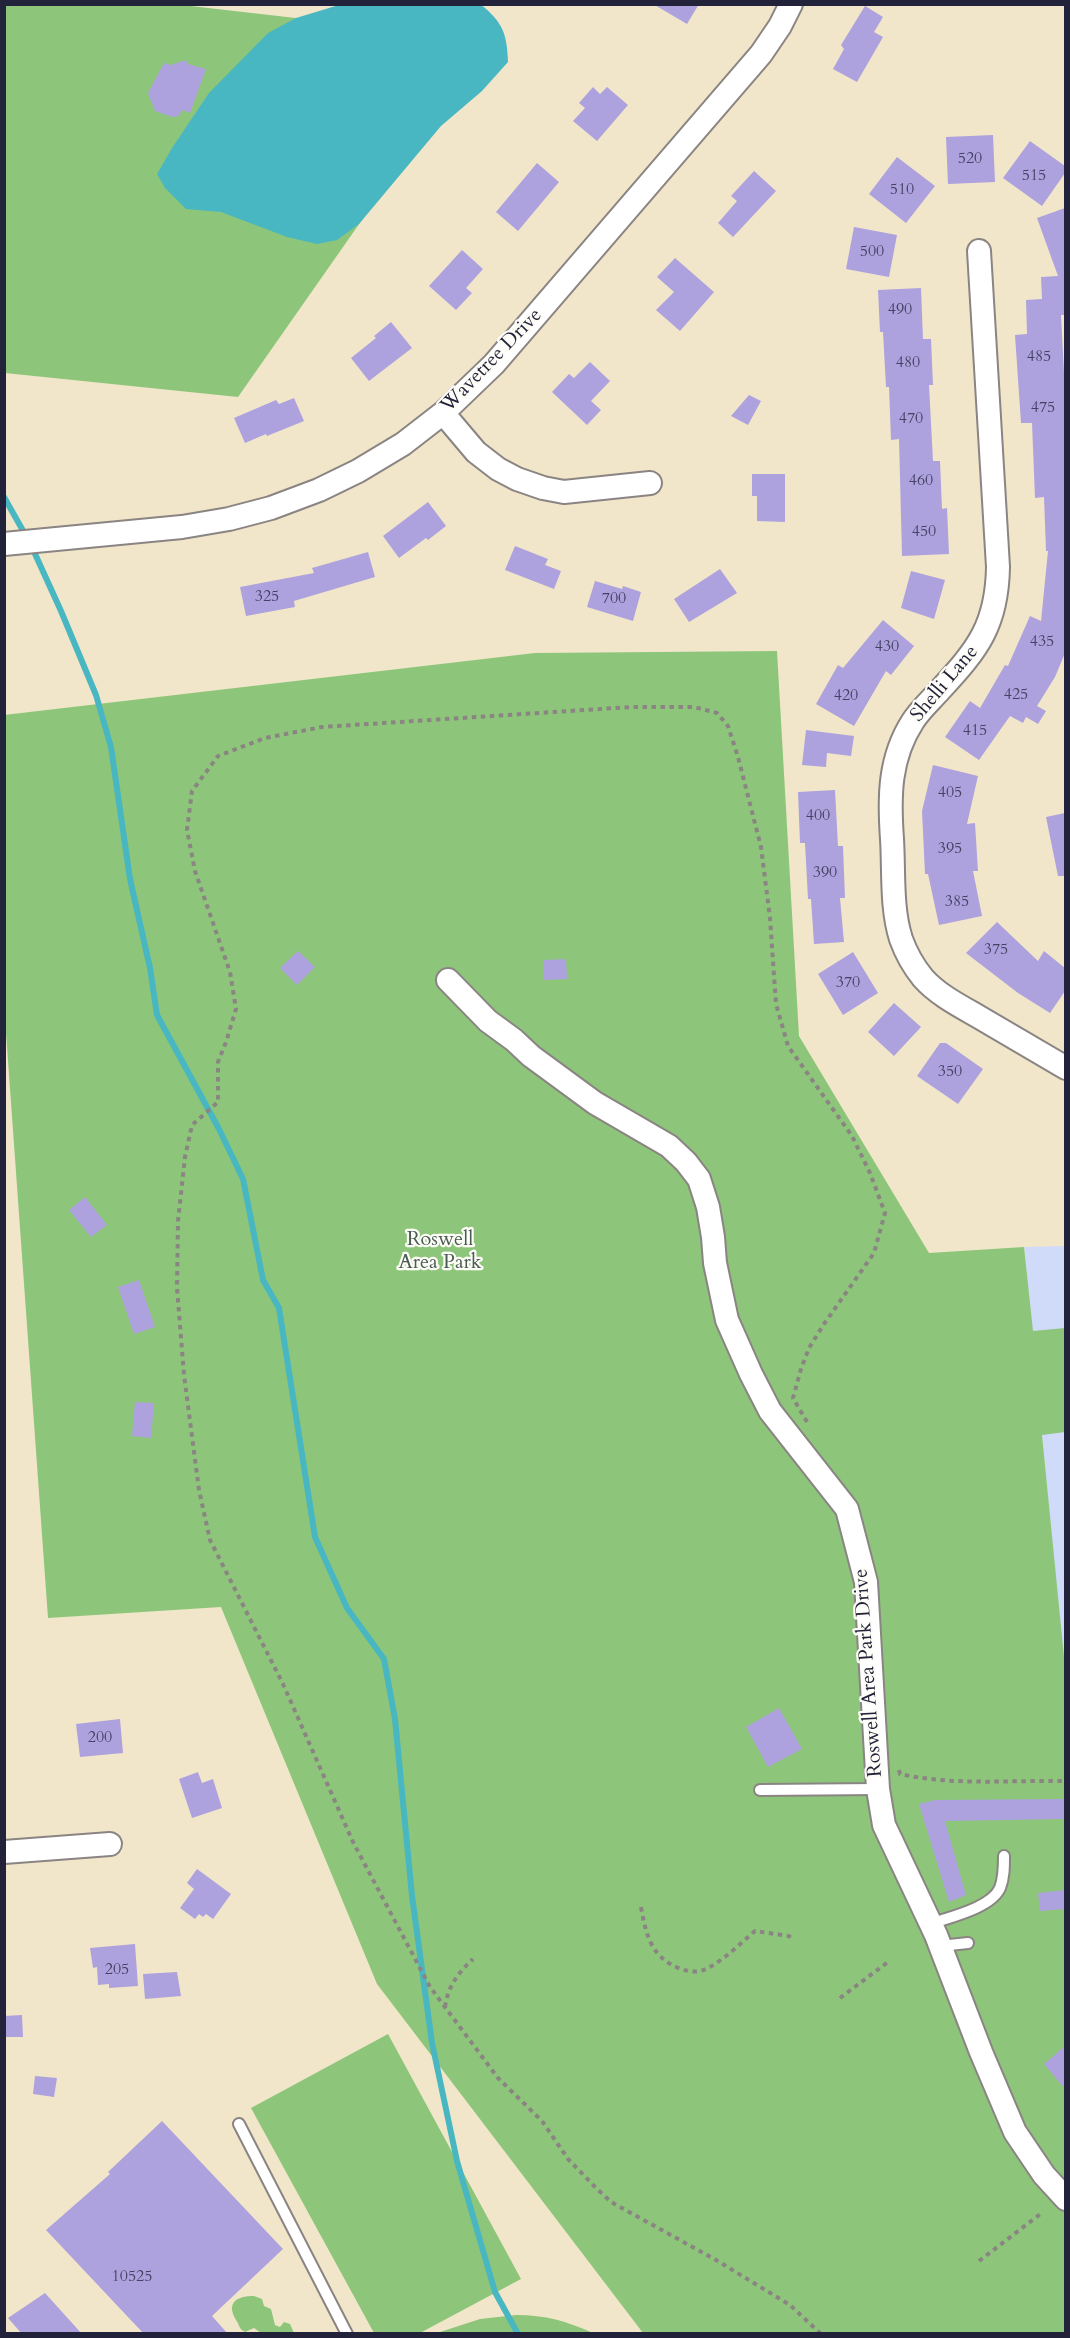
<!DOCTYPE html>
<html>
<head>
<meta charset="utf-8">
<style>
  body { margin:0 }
  #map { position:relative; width:1070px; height:2338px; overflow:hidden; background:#f1e6ca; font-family:Cardo,serif }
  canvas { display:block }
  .frame { position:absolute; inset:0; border:6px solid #22223b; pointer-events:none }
</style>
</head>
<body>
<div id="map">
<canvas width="1070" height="2338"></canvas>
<div class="frame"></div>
</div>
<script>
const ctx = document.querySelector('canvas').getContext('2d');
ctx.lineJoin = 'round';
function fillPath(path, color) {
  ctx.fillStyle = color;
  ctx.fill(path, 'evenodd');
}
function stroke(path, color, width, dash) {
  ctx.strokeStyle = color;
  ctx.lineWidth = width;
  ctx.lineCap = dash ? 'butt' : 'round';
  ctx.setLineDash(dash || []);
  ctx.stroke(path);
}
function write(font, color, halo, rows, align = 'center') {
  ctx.font = font + ' Cardo,serif';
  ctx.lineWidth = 4.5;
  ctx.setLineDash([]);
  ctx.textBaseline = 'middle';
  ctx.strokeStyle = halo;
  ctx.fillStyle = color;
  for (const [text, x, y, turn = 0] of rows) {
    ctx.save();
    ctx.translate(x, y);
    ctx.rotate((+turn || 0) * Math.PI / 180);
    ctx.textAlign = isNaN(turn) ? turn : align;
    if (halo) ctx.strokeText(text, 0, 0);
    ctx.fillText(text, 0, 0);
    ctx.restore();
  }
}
fillPath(new Path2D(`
  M1065 1246V1677L1024 1247Z`), '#d0daf9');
fillPath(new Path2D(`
  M4 5H182L488 40 238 397 5 373Z
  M777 651 799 1036 929 1253 1024 1247 1033 1331 1065 1328V1432L1042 1435 1066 1677 1065 2333H643L377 1984 221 1607 48 1618 5 1019 4 715 535 653Z
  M388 2034 521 2279 420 2333H374L251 2108Z
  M254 2296 262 2299 264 2306 271 2309 275 2325 280 2327 284 2322 290 2324 294 2333H261L254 2328 245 2332C239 2329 240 2326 236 2320 226 2303 236 2296 254 2296Z
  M516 2315C546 2315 566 2321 593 2333H437L480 2319Z`), '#8dc67a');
fillPath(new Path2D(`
  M480 4C503 22 507 34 508 62L482 91 441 126 359 224 337 240 317 244 287 237 221 212 186 209 165 188 157 174 172 148 209 93 268 33 296 18 339 5Z`), '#48b7c1');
stroke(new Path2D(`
  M4 497 26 536
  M31 545 61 611 96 695 111 747 130 879 150 968 157 1015 219 1129 243 1179 263 1280 279 1308 315 1537 347 1608 384 1659 395 1719 412 1896 432 2043 457 2161 495 2292 518 2334`), '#48b7c1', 6);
fillPath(new Path2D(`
  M653 4H699L687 24Z
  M865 6 883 17 874 32 883 37 857 82 833 69 844 49 841 45Z
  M186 60 188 64 206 69 190 113 182 110 179 116 172 117 155 111 148 93 164 63 171 65Z
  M593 87 600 94 607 87 628 105 597 141 573 121 585 108 579 103Z
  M993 135 995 182 948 184 946 137Z
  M1030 141 1065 166V173L1042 206 1003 178Z
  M897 157 935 186 906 223 869 194Z
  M537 163 559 182 518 231 496 212Z
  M754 171 776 191 733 237 718 223 737 201 731 196Z
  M1065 208V315H1061L1065 392V653L1055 677 1037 706 1046 711 1038 724 1026 717 1023 723 1010 716 979 760 945 737 970 701 980 708 1005 665 1008 666 1030 616 1041 621 1048 551H1046L1044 497 1035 498 1032 423H1021L1015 335 1027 334 1026 300 1042 299 1041 277 1058 276 1037 218Z
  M854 227 897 235 889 277 846 269Z
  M462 250 483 269 466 288 472 293 456 310 429 286Z
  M675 258 714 292 680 331 656 310 674 292 657 277Z
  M921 288 923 339H931L933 385H929L933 461H940L942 509 947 508 949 554 902 556 899 439 891 440 889 387H886L883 332H880L878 290Z
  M391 322 412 348 369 381 351 358 376 338 374 336Z
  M590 362 610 381 591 401 601 410 587 425 552 392 569 374 574 378Z
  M749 395 761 401 748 425 731 416Z
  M294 398 304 421 267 436 266 434 245 443 234 418 276 400 279 404Z
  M752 474H785V522L757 521V496H752Z
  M428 502 446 526 428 540 426 538 399 558 383 536Z
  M515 546 548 559 545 565 561 571 554 589 505 570Z
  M368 552 375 577 294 601 295 607 246 616 240 587 314 573 312 568Z
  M720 569 737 593 689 622 674 599Z
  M911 571 945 580 934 619 901 608Z
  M595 581 622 589 623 586 641 592 633 621 587 607Z
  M883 620 914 646 891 675 886 671 854 726 816 704 838 665 843 668Z
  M806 730 854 736 851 756 827 753 826 767 802 765Z
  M933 765 978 776 967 824 975 823 978 871H973L982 916 939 925 928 874H925L922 811Z
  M835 790 838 846H843L845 898H840L844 942 814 944 811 899H808L805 843H800L798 792Z
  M1065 813V876H1058L1046 817Z
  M997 922 1038 961 1044 951 1065 968V991L1050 1013 1018 993 966 953Z
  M298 951 315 967 297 985 280 968Z
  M853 952 878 993 843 1015 818 974Z
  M566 959 567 979 544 980 543 960Z
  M894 1003 921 1027 894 1056 868 1032Z
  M940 1043H946L983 1069 958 1104 917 1076Z
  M85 1197 107 1225 91 1237 69 1210Z
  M139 1280 155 1327 134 1334 118 1287Z
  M135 1402 154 1403 151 1438 132 1436Z
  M779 1708 802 1749 768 1767 746 1727Z
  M120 1719 123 1753 80 1757 76 1724Z
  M198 1772 202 1783 213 1779 222 1808 192 1818 179 1779Z
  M1065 1799V1819L945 1821 966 1895 949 1902 919 1804 935 1800Z
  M197 1869 231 1894 213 1919 206 1914 203 1917 199 1914 195 1919 180 1908 194 1889 187 1883Z
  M1065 1890V1909L1040 1911 1038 1893Z
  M135 1944 138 1986 109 1988V1984L98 1985 97 1967 93 1968 90 1948Z
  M177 1972 181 1996 145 1999 143 1974Z
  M22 2015 23 2037H4V2016Z
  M1065 2046V2089L1044 2064Z
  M35 2076 57 2078 54 2097 33 2094Z
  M162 2121 283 2249 212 2316 228 2334H144L46 2230 110 2174 108 2172Z
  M45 2293 82 2334H22L8 2318Z`), '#ada2dd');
const lane = new Path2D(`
  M760 1790 878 1789
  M930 1924C950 1917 991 1908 1000 1888 1004 1878 1004 1867 1004 1856
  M940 1946 968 1943
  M239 2124 347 2334`);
const street = new Path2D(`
  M979 251 998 567C997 625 978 649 940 690 931 700 920 710 913 721 889 758 889 797 892 839 894 871 891 908 901 939 906 953 914 967 923 978 938 995 960 1006 979 1017 1008 1034 1037 1051 1066 1068
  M443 413 476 452 498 469 517 479 543 488 564 492 650 483
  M4 544 182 527 229 519 271 508 319 490 358 471 403 444 443 413 494 364 761 54 780 26 791 4
  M448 980 488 1021 514 1040 531 1056 595 1103 669 1146 686 1162 699 1179 708 1207 713 1237 715 1263 727 1320 751 1374 770 1411 847 1509 866 1582 878 1789 884 1825 936 1935 981 2052 1015 2132 1044 2175 1066 2199
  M4 1852 110 1844`);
stroke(lane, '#8a8482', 14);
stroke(street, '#8a8482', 26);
stroke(new Path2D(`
  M807 1422 793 1398 801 1369 809 1348 824 1324 874 1253 885 1213 870 1173 852 1136 788 1046 776 1004 770 918 761 847 738 757 728 726 717 713 694 707H631L322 727 265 738 218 756 192 791 187 830 195 871 230 972 236 1009 226 1042 218 1062V1102L192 1125 185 1157 178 1221 177 1288 184 1375 199 1490 210 1540 283 1684 353 1842 430 1987 498 2078 542 2121 568 2159 595 2187 611 2202 716 2260 790 2305 821 2334
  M899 1770 900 1774C954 1786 1010 1780 1066 1781
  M641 1907C646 1935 651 1958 681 1969 690 1972 699 1973 708 1968 725 1959 741 1943 755 1931L789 1936 793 1940
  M840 1998 888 1962
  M445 2007C448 1986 458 1973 473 1959
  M979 2261 1043 2212`), '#8a8482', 4, [4.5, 4.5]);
stroke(lane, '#fff', 10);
stroke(street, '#fff', 22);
write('16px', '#454264', null, [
  ["520",970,159],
  ["515",1034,176],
  ["510",902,190],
  ["500",872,252],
  ["490",900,310],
  ["485",1039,357],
  ["480",908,363],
  ["475",1043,408],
  ["470",911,419],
  ["460",921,481],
  ["450",924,532],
  ["325",267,597],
  ["700",614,599],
  ["435",1042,642],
  ["430",887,647],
  ["425",1016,695],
  ["420",846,696],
  ["415",975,731],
  ["405",950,793],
  ["400",818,816],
  ["395",950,849],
  ["390",825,873],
  ["385",957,902],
  ["375",996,950],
  ["370",848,983],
  ["350",950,1072],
  ["200",100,1738],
  ["205",117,1970],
  ["10525",132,2277]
]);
write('20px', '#22223b', '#fdfcf7', [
  ["Wavetree Drive",492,361,-46],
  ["Shelli Lane",945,684,-50],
  ["Roswell Area Park Drive",869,1673,-94]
]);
write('20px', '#475b51', '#fdfcf7', [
  ["Roswell",440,1240],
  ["Area Park",440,1263]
]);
</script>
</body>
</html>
